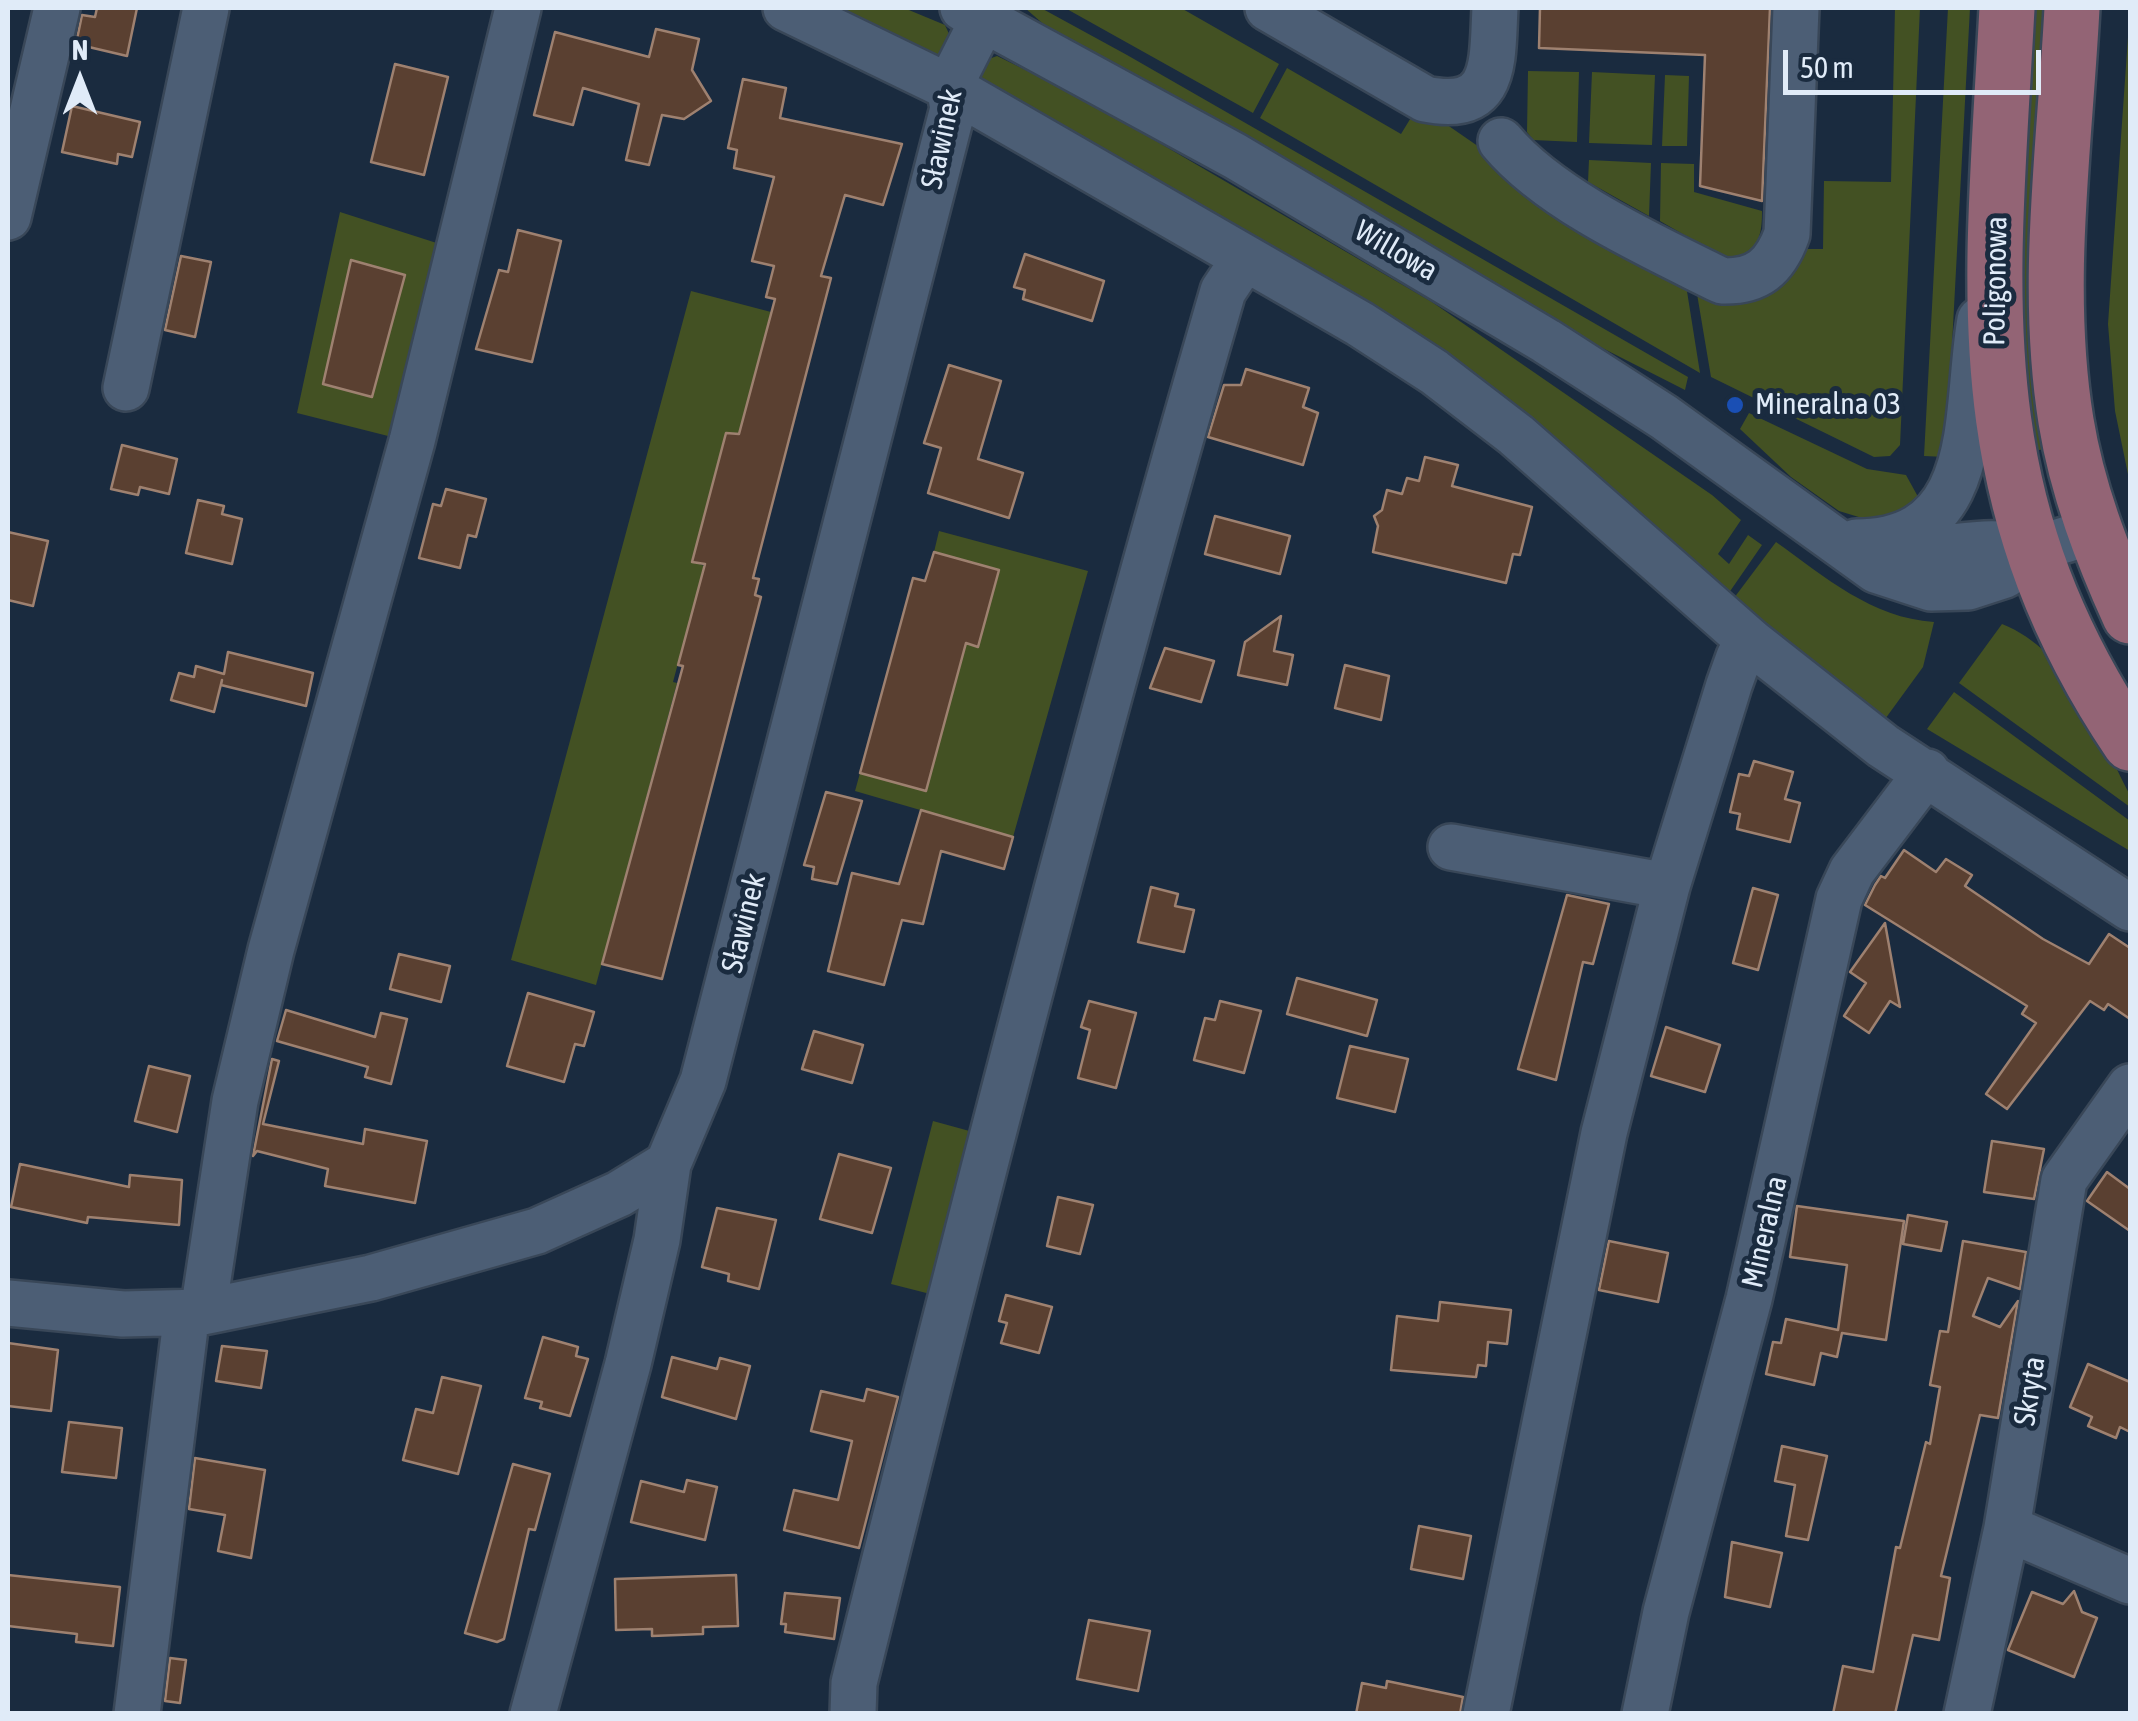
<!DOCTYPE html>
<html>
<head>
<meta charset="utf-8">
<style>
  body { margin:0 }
  #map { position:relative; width:2138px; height:1721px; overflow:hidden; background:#1a2b3f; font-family:"Asap Condensed",sans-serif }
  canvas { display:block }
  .frame { position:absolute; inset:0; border:10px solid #e0ebf8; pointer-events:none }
  .north { position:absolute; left:30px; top:30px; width:100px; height:100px; -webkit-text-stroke:8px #1a2b3f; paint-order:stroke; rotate:0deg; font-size:28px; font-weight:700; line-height:40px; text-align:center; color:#e0ebf8 }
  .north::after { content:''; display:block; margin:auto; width:35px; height:45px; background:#e0ebf8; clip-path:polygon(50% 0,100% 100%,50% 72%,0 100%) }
  .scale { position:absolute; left:1783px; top:50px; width:258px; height:45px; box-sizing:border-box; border:5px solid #e0ebf8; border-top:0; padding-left:12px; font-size:30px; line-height:35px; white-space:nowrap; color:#e0ebf8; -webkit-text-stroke:8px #1a2b3f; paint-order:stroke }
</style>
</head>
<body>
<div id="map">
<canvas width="2138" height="1721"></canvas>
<div class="frame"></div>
<div class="north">N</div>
<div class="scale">50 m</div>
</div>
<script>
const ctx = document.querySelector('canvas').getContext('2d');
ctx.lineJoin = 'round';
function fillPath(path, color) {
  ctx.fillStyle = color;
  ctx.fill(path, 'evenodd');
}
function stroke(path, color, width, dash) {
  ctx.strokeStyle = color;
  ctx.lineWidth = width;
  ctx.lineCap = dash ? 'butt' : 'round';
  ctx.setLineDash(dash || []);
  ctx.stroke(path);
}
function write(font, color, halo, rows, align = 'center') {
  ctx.font = font + ' "Asap Condensed",sans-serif';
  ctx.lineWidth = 10;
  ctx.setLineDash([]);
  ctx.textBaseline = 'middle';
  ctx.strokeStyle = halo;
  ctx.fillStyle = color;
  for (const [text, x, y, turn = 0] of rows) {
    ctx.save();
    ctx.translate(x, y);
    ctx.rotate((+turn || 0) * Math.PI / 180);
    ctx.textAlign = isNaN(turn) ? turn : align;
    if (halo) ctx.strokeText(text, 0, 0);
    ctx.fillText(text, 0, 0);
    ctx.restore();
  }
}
fillPath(new Path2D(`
  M819 8H904L945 25 950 36 943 55 934 60Z
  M1025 8H1041L1127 55 1688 377 1685 390 1555 324 1284 160 1049 29Z
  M1065 8H1181L1279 64 1253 113Z
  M1895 8H1920L1900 445 1890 456 1874 457 1711 377 1696 288 1799 249H1823L1824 181 1891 182Z
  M1948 8H1970L1946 457 1924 456Z
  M2027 8H2052L2051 448 2027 452 2020 416Z
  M2130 8V484L2115 411 2108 324Z
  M997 56 1079 96 1432 302 1712 495 1741 520 1718 554 1729 564 1748 535 1762 545 1724 600 978 82 986 60Z
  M1287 68 1401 134 1415 111 1443 122 1485 151 1510 185 1535 202 1686 285 1700 373 1260 118Z
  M1528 71 1579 72 1577 142 1533 140 1527 132Z
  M1592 72 1655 75 1652 145 1589 143Z
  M1665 75 1689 76 1687 146H1662Z
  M1589 160 1651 163 1649 216 1588 182Z
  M1661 163 1694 164V192L1762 211C1762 235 1759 250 1734 259L1719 255 1660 221Z
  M340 212 446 246 396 438 297 413Z
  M691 291 771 312 739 434H729L695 562 704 566 673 682 677 683 596 985 511 960Z
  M1749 413 1867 469 1906 475 1922 504 1875 522 1839 511 1791 477 1740 429Z
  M939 531 1088 571 1013 837 855 791 860 773 926 791 966 643 977 647 999 570 934 552Z
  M1776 542C1825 577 1872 618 1934 622L1923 667 1880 726 1731 602Z
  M2002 624C2072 652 2097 732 2130 795V807L1959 683Z
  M1954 692 2130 821V851L1927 729Z
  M933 1121 995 1138 946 1298 891 1284Z`), '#435123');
const building = new Path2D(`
  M97 8H137L127 56 76 44 82 15 95 17Z
  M1540 8H1770L1762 201 1700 186 1705 55 1539 48Z
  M656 29 699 39 692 70 711 101 684 119 662 115 649 165 626 160 639 104 583 88 573 125 534 115 555 32 649 57Z
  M395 64 448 77 424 175 371 162Z
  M743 79 786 88 780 118 902 144 883 205 845 195 821 276 831 278 753 578 759 579 755 595 761 597 662 979 602 964 683 666 678 665 705 564 692 562 726 433 739 434 775 299 766 297 774 266 752 261 774 177 734 168 737 150 728 148Z
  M72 106 140 122 132 157 118 154 117 164 62 152Z
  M518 230 561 241 532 362 476 349 499 270 508 272Z
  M1025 254 1104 281 1092 321 1023 299 1025 290 1014 287Z
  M181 256 211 262 195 337 165 330Z
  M351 260 405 275 372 397 323 384Z
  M949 365 1001 381 978 459 1023 473 1009 518 928 493 941 448 924 443Z
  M1246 369 1309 388 1303 407 1318 413 1303 465 1208 437 1224 385H1241Z
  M122 445 177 459 169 494 140 487 138 495 111 489Z
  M1425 457 1458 465 1452 486 1532 507 1520 555 1513 554 1506 583 1373 552 1378 526 1374 516 1382 510 1387 490 1402 494 1407 478 1419 481Z
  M446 489 486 499 476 537 468 535 460 568 419 558 433 504 441 506Z
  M198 500 224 506 222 514 242 519 232 564 186 553Z
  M1215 516 1290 536 1280 574 1205 554Z
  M8 532 48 541 33 606 8 600Z
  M934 552 999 570 978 647 966 643 926 791 860 773 913 578 925 581Z
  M1281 616 1274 651 1293 655 1287 685 1238 675 1245 642Z
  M1165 648 1214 661 1201 702 1150 688Z
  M228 652 313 673 306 706 221 685 222 680 214 712 171 700 179 673 194 677 196 666 224 674Z
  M1345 665 1389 676 1381 720 1335 708Z
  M1754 761 1793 772 1785 799 1800 803 1790 842 1737 829 1740 814 1730 812 1739 774 1749 776Z
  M826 792 862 801 837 884 812 879 814 867 804 865Z
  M921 810 1013 837 1004 869 941 851 923 924 902 920 884 985 828 971 852 873 899 884Z
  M1904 850 1936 872 1946 859 1972 875 1965 886 2043 939 2089 964 2109 934 2130 948V1019L2108 1004 2104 1010 2090 1001 2007 1109 1986 1094 2036 1023 2022 1014 2027 1006 1865 905 1875 885 1881 876 1885 878Z
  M1151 887 1178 894 1175 906 1194 910 1184 952 1138 942Z
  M1753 888 1778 895 1758 970 1733 963Z
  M1567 895 1609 904 1593 964 1583 962 1556 1080 1518 1069Z
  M1885 923 1900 1007 1890 1001 1869 1033 1844 1016 1866 983 1850 972Z
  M399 954 450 966 441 1002 390 989Z
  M1297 978 1377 1000 1367 1036 1287 1014Z
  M528 993 594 1012 584 1046 575 1044 564 1082 507 1066Z
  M1089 1001 1136 1013 1116 1088 1078 1078 1090 1030 1081 1027Z
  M1220 1001 1261 1011 1244 1073 1194 1060 1205 1018 1215 1020Z
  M286 1010 375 1037 381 1013 407 1019 391 1084 365 1077 368 1067 277 1041Z
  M1666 1027 1720 1045 1705 1092 1651 1076Z
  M814 1031 863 1045 852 1083 802 1069Z
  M1350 1046 1408 1059 1395 1112 1337 1098Z
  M272 1059 279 1061 263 1124 363 1144 365 1129 427 1141 415 1203 325 1186 328 1169 257 1151 253 1156Z
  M149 1066 190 1076 177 1132 135 1121Z
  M1992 1141 2044 1149 2034 1199 1984 1192Z
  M839 1154 891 1168 872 1233 820 1219Z
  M20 1164 129 1187 130 1175 182 1180 179 1225 88 1217 87 1223 11 1207Z
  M2107 1172 2130 1189V1231L2087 1201Z
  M1058 1197 1093 1205 1080 1254 1047 1246Z
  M1797 1206 1904 1221 1886 1340 1842 1333 1837 1357 1821 1353 1814 1385 1766 1374 1773 1342 1781 1343 1786 1319 1838 1330 1847 1265 1790 1257Z
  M717 1208 776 1220 759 1289 728 1281 729 1274 702 1267Z
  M1908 1215 1947 1222 1941 1251 1903 1244Z
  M1609 1241 1668 1253 1658 1302 1599 1290Z
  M1963 1241 2026 1252 2020 1289 1988 1278 1973 1316 2000 1327 2018 1301 1998 1418 1980 1415 1941 1576 1950 1578 1939 1640 1913 1635 1895 1714H1833L1843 1666 1873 1672 1896 1547 1900 1548 1926 1442 1930 1444 1940 1387 1930 1385 1940 1331 1948 1332Z
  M1006 1295 1052 1307 1039 1353 1001 1343 1007 1323 999 1321Z
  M1440 1302 1511 1310 1507 1344 1488 1342 1486 1366 1478 1365 1476 1377 1391 1370 1397 1316 1438 1321Z
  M543 1337 578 1347 576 1356 588 1359 570 1416 540 1408 542 1402 525 1398Z
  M8 1343 58 1350 51 1411 8 1406Z
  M222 1346 267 1351 261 1388 216 1381Z
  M672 1357 717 1369 720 1358 750 1366 736 1419 662 1397Z
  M2088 1364 2130 1382V1432L2120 1427 2116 1438 2088 1426 2092 1417 2070 1407Z
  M442 1377 481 1386 458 1474 403 1460 416 1409 433 1413Z
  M867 1389 898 1397 859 1548 784 1530 794 1490 838 1500 852 1441 811 1431 821 1391 864 1401Z
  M69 1422 122 1428 116 1478 62 1472Z
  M1782 1446 1827 1456 1808 1540 1786 1536 1795 1485 1775 1481Z
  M195 1458 265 1470 251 1558 218 1551 225 1515 189 1509Z
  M513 1464 550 1474 535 1530 529 1529 504 1639 497 1642 465 1633Z
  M687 1480 717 1487 705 1540 631 1522 641 1481 684 1492Z
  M1419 1526 1471 1536 1463 1579 1411 1569Z
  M1732 1542 1782 1553 1770 1607 1725 1597Z
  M8 1575 120 1587 113 1646 76 1642 77 1634 8 1626Z
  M736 1575 738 1626 703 1627V1634L652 1636V1629L616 1630 615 1579Z
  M2074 1591 2082 1612 2097 1618 2074 1677 2008 1650 2032 1592 2063 1604Z
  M785 1593 840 1598 834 1639 785 1632 786 1624H781Z
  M1089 1620 1150 1631 1138 1691 1077 1679Z
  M170 1658 186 1660 180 1703 165 1701Z
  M1387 1681 1463 1697 1460 1714H1356L1362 1683 1386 1688Z`);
fillPath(building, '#5a4031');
stroke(building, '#9e8170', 2.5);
const minor = new Path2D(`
  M786 8 949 87 1360 324 1434 372 1516 435 1751 642 1883 746 2130 908
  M963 8 1235 156 1546 341 1664 417 1876 570 1931 588 1968 587 2005 575 2032 550 2094 531
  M1268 8 1425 99C1498 114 1492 62 1495 8
  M1501 141C1550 200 1652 246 1722 281 1758 282 1775 267 1787 234L1796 8
  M8 217 57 8
  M126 388 206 8
  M1856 542C1985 542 1964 410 1980 320
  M1879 547C1931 560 1981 532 2032 550
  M1451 847 1667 886
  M8 1303 123 1314 203 1312 371 1278 537 1231 619 1194 668 1164 703 1081 953 108 949 87 989 8
  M203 1312 235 1101 271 950 412 441 518 8
  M2007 1528 2130 1581
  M137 1714 187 1312
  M533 1714 628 1364 657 1240 668 1164
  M853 1714 854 1683C970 1217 1089 752 1223 291L1245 258
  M1486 1714 1604 1133 1667 886 1729 685 1739 657 1751 642
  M1645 1714 1666 1612 1749 1299 1839 899 1852 871 1927 772
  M1967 1714 2007 1528 2064 1180 2130 1087`);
const major = new Path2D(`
  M2007 8C1992 291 1962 493 2130 743
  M2072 8C2065 143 2044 286 2066 421 2077 489 2102 554 2130 616`);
stroke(minor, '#394758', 50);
stroke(major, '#394758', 60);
stroke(minor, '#4c5e75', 45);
stroke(major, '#936475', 55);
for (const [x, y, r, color] of [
  [1735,405,10,"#1a4fb4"]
]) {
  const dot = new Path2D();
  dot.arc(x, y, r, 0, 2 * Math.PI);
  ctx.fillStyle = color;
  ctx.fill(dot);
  stroke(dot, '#1a2b3f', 4);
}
write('30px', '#e0ebf8', '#1a2b3f', [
  ["Sławinek",942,139,-78],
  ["Willowa",1396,251,30],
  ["Poligonowa",1996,281,-89],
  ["Sławinek",744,923,-76],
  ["Mineralna",1765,1232,-77],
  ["Skryta",2030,1391,-81]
]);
write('30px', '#e0ebf8', '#1a2b3f', [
  ["Mineralna 03",1755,405]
], 'left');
</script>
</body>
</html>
